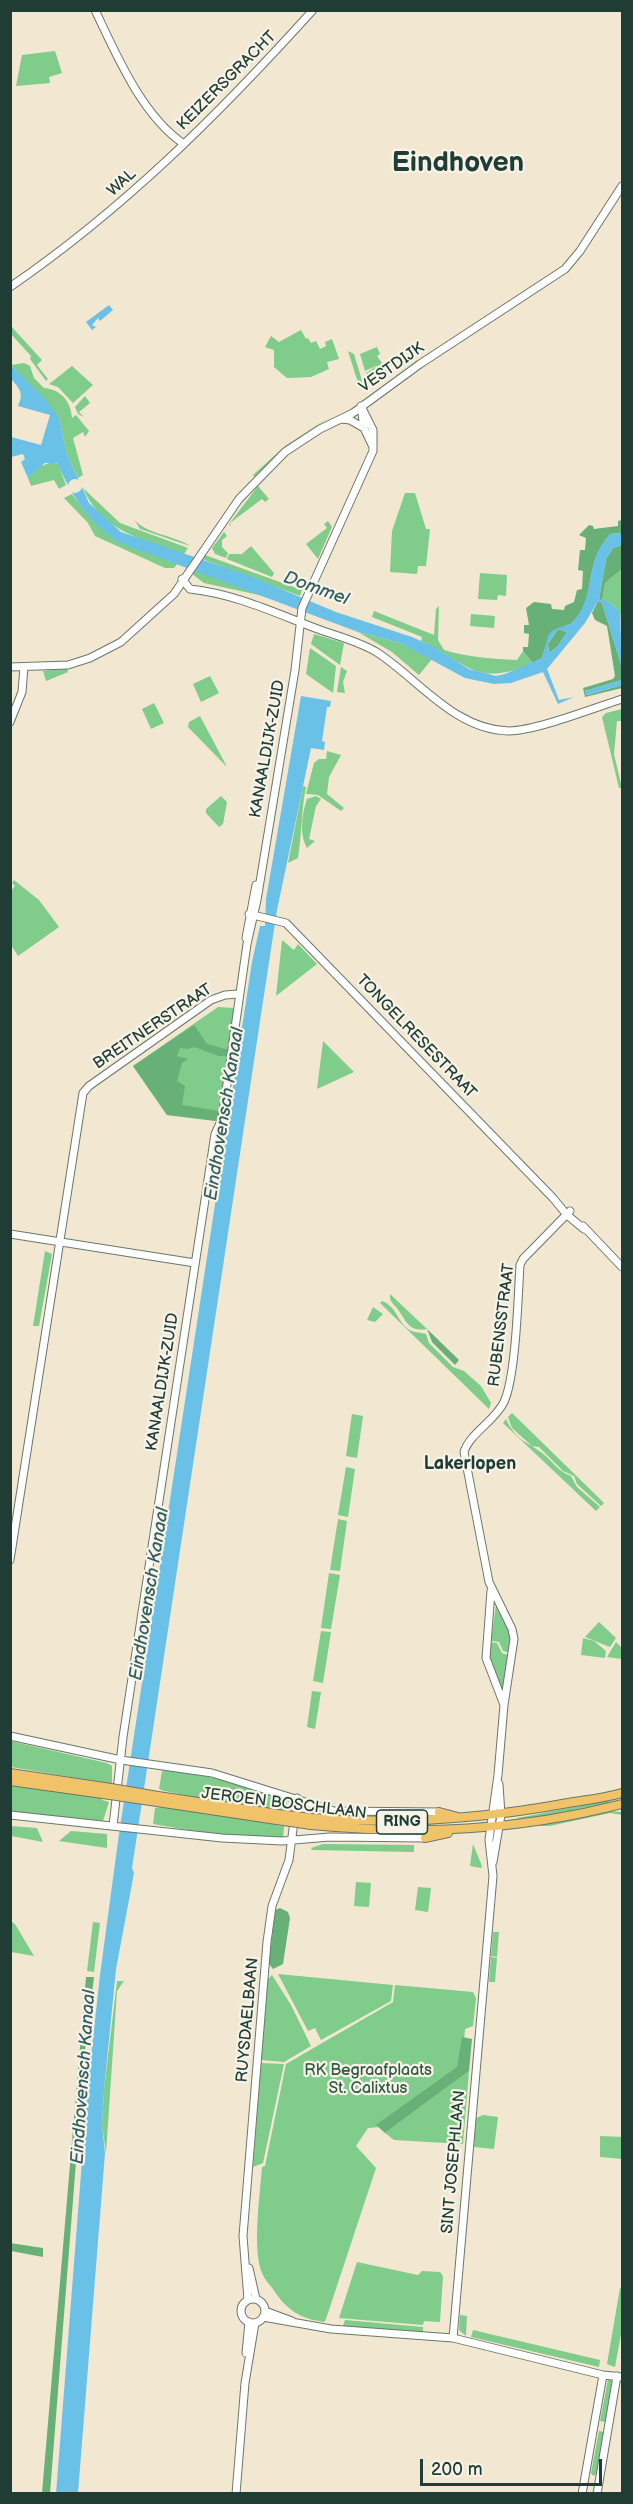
<!DOCTYPE html>
<html>
<head>
<meta charset="utf-8">
<style>
  body { margin:0 }
  #map { position:relative; width:633px; height:2504px; overflow:hidden; background:#f2e7d0; font-family:"Balsamiq Sans",sans-serif }
  canvas { display:block }
  .frame { position:absolute; inset:0; border:12px solid #1f3d34; pointer-events:none }
  .scale { position:absolute; left:420px; top:2459px; width:182px; height:27px; box-sizing:border-box; border:3px solid #1f3d34; border-top:0; padding-left:8px; font-size:18px; line-height:21px; white-space:nowrap; color:#1f3d34; -webkit-text-stroke:4px #f7f3e8; paint-order:stroke }
</style>
</head>
<body>
<div id="map">
<canvas width="633" height="2504"></canvas>
<div class="frame"></div>
<div class="scale">200 m</div>
</div>
<script>
const ctx = document.querySelector('canvas').getContext('2d');
ctx.lineJoin = 'round';
function fillPath(path, color) {
  ctx.fillStyle = color;
  ctx.fill(path, 'evenodd');
}
function stroke(path, color, width, dash) {
  ctx.strokeStyle = color;
  ctx.lineWidth = width;
  ctx.lineCap = dash ? 'butt' : 'round';
  ctx.setLineDash(dash || []);
  ctx.stroke(path);
}
function write(font, color, halo, rows, align = 'center') {
  ctx.font = font + ' "Balsamiq Sans",sans-serif';
  ctx.lineWidth = 4.5;
  ctx.setLineDash([]);
  ctx.textBaseline = 'middle';
  ctx.strokeStyle = halo;
  ctx.fillStyle = color;
  for (const [text, x, y, turn = 0] of rows) {
    ctx.save();
    ctx.translate(x, y);
    ctx.rotate((+turn || 0) * Math.PI / 180);
    ctx.textAlign = isNaN(turn) ? turn : align;
    if (halo) ctx.strokeText(text, 0, 0);
    ctx.fillText(text, 0, 0);
    ctx.restore();
  }
}
fillPath(new Path2D(`
  M55 51 62 73 49 77 50 83 16 86 22 55Z
  M10 325 42 360 37 365 48 379 46 381 30 359 31 356 11 334Z
  M301 330 306 339 308 338 311 343 316 341 320 349 326 346 325 342 332 339 339 359 327 362 329 369 311 377 287 378 274 367V350L265 347 271 336 279 342Z
  M377 347 380 354 377 356 389 373 381 377 367 378 366 373 378 365 365 371 360 354Z
  M348 351 354 354 364 387 360 389Z
  M24 363 30 366 34 378 44 388C60 389 71 401 72 418L76 415 89 431 85 437 83 432 73 438 83 475 78 478 67 454 59 418 11 365Z
  M72 366 93 385 73 403 58 387 49 384Z
  M85 396 90 403 79 412 84 417 78 414 75 407Z
  M328 418 283 450 254 477 253 475 285 446Z
  M52 462 58 464 66 485 59 489 54 480 31 486 28 478 39 467Z
  M258 486 269 499 265 502 262 499 230 523 231 527 229 524Z
  M83 488 120 523 188 548 184 554C144 541 100 530 83 488Z
  M405 493H415L426 529H430L426 566H418L417 574 390 572 392 531Z
  M72 494C111 546 121 540 178 563L174 568H165L95 536 88 523 64 498Z
  M134 519C145 534 174 535 190 546L140 529Z
  M328 521 332 527 318 559 306 544 327 528 324 524Z
  M224 532 227 536 222 540V547L228 553 226 558 215 554 212 548Z
  M251 546 274 573 272 577 227 559 229 554H242Z
  M205 555 302 590 300 596 202 559Z
  M622 569V640L620 611 609 602 602 601 605 583Z
  M195 570 268 597 204 583 192 574Z
  M480 573 507 575 506 596 498 595 497 600 478 599Z
  M439 606 438 640 444 650C468 657 492 659 517 660L523 651 533 663C475 688 470 664 421 641L422 637 372 617 374 611 434 635 436 609Z
  M471 614 495 616 494 628 470 626Z
  M358 632 400 643 432 659 419 675 392 652Z
  M314 634 344 643 340 665 311 644Z
  M310 648 336 666 333 693 306 674Z
  M341 667 347 671 343 682 345 693 337 692Z
  M67 668 68 672 46 681 43 671Z
  M210 676 219 693 201 702 193 684Z
  M154 703 164 723 151 729 142 709Z
  M622 709V721H617L614 754 622 788H619L602 717 606 713Z
  M200 716 226 765V766L188 727 189 722Z
  M327 751 341 755 329 777 327 794 344 808 341 811 318 795 306 794 314 763 319 759H326Z
  M303 786 306 787C301 811 302 834 298 858L288 863Z
  M221 796 227 802 223 824 219 827 206 813V809Z
  M316 796 321 799 316 806 309 839 315 841 307 848C299 834 302 814 307 799Z
  M14 880 39 900 59 927 18 956 11 945V891L15 886 12 883Z
  M282 940 294 950 298 944 317 964 276 996Z
  M218 1007 233 1008 235 1015 218 1120 167 1115 133 1066Z
  M323 1041 354 1072 317 1089Z
  M45 1251 52 1254 39 1326H33Z
  M390 1294 427 1329C410 1332 407 1323 399 1311 395 1304 389 1303 390 1294Z
  M382 1301C398 1308 396 1320 408 1329 413 1333 420 1332 426 1334L429 1343 453 1367 464 1371 481 1386 491 1403 489 1409 380 1303Z
  M373 1307 383 1314 375 1322 367 1320Z
  M512 1413 599 1498 604 1503 601 1506 577 1484 574 1476 563 1471 539 1447 532 1446 512 1428 508 1417Z
  M352 1414 363 1416 357 1458 346 1456Z
  M506 1419C516 1440 524 1440 541 1452 551 1459 558 1472 571 1476L577 1487 600 1507 596 1511 503 1423Z
  M346 1467 355 1469 348 1517 338 1515Z
  M338 1519 347 1521 340 1571 330 1570Z
  M329 1573 340 1575 331 1629 321 1628Z
  M496 1605 512 1633 511 1653 503 1651 499 1642 491 1641Z
  M599 1622 616 1638 610 1647 585 1637Z
  M321 1631 331 1632 323 1683 313 1681Z
  M583 1638 594 1641 606 1651 605 1658 581 1655Z
  M489 1642 497 1643 502 1653 508 1655 502 1690 489 1664Z
  M616 1642 622 1648V1659L607 1657Z
  M312 1691 321 1692 315 1729 307 1727Z
  M10 1741 107 1763 112 1766V1784L11 1767Z
  M166 1770 233 1781 287 1801V1810L220 1802 164 1791 159 1789 162 1771Z
  M10 1785 102 1797V1800L109 1802 103 1821 11 1812Z
  M603 1801 612 1802 518 1822V1818Z
  M162 1807 275 1822 276 1825 284 1826 283 1838 217 1835 153 1824 155 1808Z
  M610 1811 622 1812V1815L610 1813 550 1826H537Z
  M11 1826 37 1828 43 1842 11 1836Z
  M71 1831 107 1834V1848L59 1841Z
  M323 1844 414 1845V1852L312 1850 311 1848Z
  M473 1844 482 1866 481 1868 470 1866Z
  M356 1882 371 1883 369 1907 354 1906Z
  M418 1887 431 1888 428 1912 415 1910Z
  M12 1922 15 1924 34 1956 11 1952Z
  M93 1922 100 1923 94 1972 87 1971Z
  M493 1932H499L497 1957 491 1956Z
  M491 1957 497 1958 495 1982H489Z
  M278 1974 393 1985 391 2001 321 2040 315 2028 308 2031Z
  M272 1975 291 2005 311 2046 284 2062 261 2060 268 1979Z
  M117 1981H124L117 1991 106 2153 102 2125 104 2090Z
  M395 1985 473 1992 476 1998 473 2026 465 2029 462 2067 380 2127 368 2128 356 2146 376 2168 326 2319 324 2322C301 2319 287 2310 275 2292 271 2285 265 2281 262 2273 252 2249 260 2195 262 2167L265 2166 286 2064 393 2002Z
  M261 2063 284 2064 263 2163 253 2167Z
  M469 2071 463 2144 394 2140 385 2133Z
  M483 2115 498 2117 494 2149 474 2147 476 2118Z
  M600 2136 622 2137V2159L600 2157Z
  M357 2262 413 2274 418 2275 422 2271 440 2272 443 2276 440 2322 424 2321 423 2325 339 2318Z
  M620 2288 622 2289V2329L615 2367 607 2364Z
  M460 2315 467 2316 466 2336 459 2330Z
  M345 2320 423 2327V2332L343 2326Z
  M473 2330 600 2360 599 2367 471 2337Z
  M608 2379 612 2381 606 2422 600 2421Z
  M599 2431 604 2432 597 2474 593 2476 591 2473Z`), '#7fcc8b');
fillPath(new Path2D(`
  M622 520V533L610 534C603 543 597 552 594 563 587 588 591 604 571 624 551 629 548 640 542 658L533 663 523 651V647H528L529 634 524 633V625H529L526 608 534 602 551 604 552 609 564 610 565 606 574 602 577 590 582 589 583 571 578 570 580 550H585L586 538 579 535 589 525 593 526 594 529 618 526V521Z
  M622 545V569L605 583 602 601 599 599 606 559 613 548Z
  M598 601 602 603 622 667V680L585 691 587 695 622 685V688L585 697 583 688 613 679 615 676 607 626 595 620 592 613Z
  M558 629 567 632 558 646 549 653 548 644Z
  M194 1025 207 1044 229 1050 228 1056H219L194 1047 188 1049 180 1048 177 1056 188 1059 182 1063 177 1081 185 1086 182 1105 219 1111 218 1120 215 1121 167 1115 133 1066Z
  M427 1329 459 1360 455 1365 432 1342Z
  M280 1908 288 1912 290 1918 283 1964 273 1969 269 1964 275 1910Z
  M86 1977H94L84 2060 50 2493H42Z
  M462 2037 472 2039 469 2071 385 2133 376 2125 457 2067Z
  M10 2243 43 2248V2257L11 2251Z`), '#67b077');
fillPath(new Path2D(`
  M109 305 113 310 100 321 98 318 92 325 96 327 92 330 86 322Z
  M10 364 46 400 59 418 67 454 89 503 121 532 250 576 336 612 412 637 434 647 469 669 496 676 505 674 542 658C551 632 542 632 571 624 592 603 587 578 597 554 600 546 605 541 610 534L622 533V545L613 548 606 559 599 599 609 602 620 611 622 667 602 603 598 601 585 623 547 669 559 700 574 697 558 704 543 672 511 683 494 684 465 678 400 643 358 632 120 543C89 523 72 496 57 463H45L28 478 21 462 25 459 23 454 11 457V437L41 445 50 415 18 406C24 393 20 389 11 379ZM558 629 567 632 558 646 549 653 548 644Z
  M622 680V685L586 695 585 691Z
  M301 696 331 701 330 707H327L322 741 325 742 324 750 311 748 277 910 262 1008 132 1868 134 1873 116 1969 104 2090 102 2125 105 2153 78 2493 56 2494 88 2084 100 1975 119 1834 252 962 260 926H265L266 899Z`), '#6ac1e7');
fillPath(new Path2D(`
  M68 486a7 7 0 1 1 14 0a7 7 0 1 1-14 0Z`), '#f2e7d0');
const tertiary = new Path2D(`
  M95 10C116 54 142 116 184 144
  M10 287C125 208 220 113 313 10
  M361 406 364 428 373 447
  M342 419 350 420 364 428
  M182 579 190 589C235 594 273 612 315 628 336 636 359 641 378 653 419 680 455 730 509 731 535 731 594 708 622 699
  M10 667 68 665 90 658 121 642 174 594 239 499 285 452 320 429 353 413 420 364 565 269 580 251 622 186
  M10 722 22 692 24 667
  M249 914 286 923 553 1198 567 1215 584 1229
  M246 938 256 885
  M583 1226 622 1267
  M10 1234 195 1263
  M10 1560 83 1093 89 1086 211 1000 225 995 239 994
  M491 1591 486 1658 504 1705
  M10 1736 121 1760 212 1773 334 1811 439 1812
  M10 1815 222 1838 282 1841 330 1837 425 1838
  M113 1826 123 1737 215 1134 222 1119 247 944 257 900 295 670 302 608 373 451V430L361 406
  M493 1862 501 1815 499 1784
  M249 2268 256 2299
  M241 2311a12 12 0 1 1 24 0a12 12 0 1 1-24 0Z
  M248 2300 243 2236 267 1942 272 1906 289 1860 297 1798
  M265 2311 292 2321
  M263 2317 331 2329 453 2338 603 2375 622 2377
  M453 2338 493 1876 489 1840 498 1775 504 1705 514 1639 512 1629 489 1582 464 1452C470 1433 495 1421 504 1402 516 1376 518 1297 520 1265L523 1259 570 1211
  M246 2353 249 2322
  M236 2494 245 2383 255 2323
  M582 2494 603 2375
  M597 2494 617 2376`);
const primary = new Path2D(`
  M10 1773 111 1788
  M10 1781 110 1795
  M158 1796 278 1814
  M157 1802 277 1820
  M439 1812 458 1817
  M312 1818C399 1825 482 1819 568 1803 586 1800 605 1798 622 1793
  M311 1825C419 1835 517 1831 622 1804
  M425 1838 448 1833`);
stroke(tertiary, '#69786b', 9);
stroke(primary, '#69786b', 10);
stroke(tertiary, '#fff', 7);
stroke(primary, '#f1c369', 8);
const primaryBridge = new Path2D(`
  M111 1788 158 1796
  M110 1795 157 1802
  M278 1814 312 1818
  M277 1820 311 1825`);
stroke(primaryBridge, '#69786b', 10, []);
stroke(primaryBridge, '#f1c369', 8);
for (const [x, y, w] of [
  [402,1822,51]
]) {
  const box = new Path2D();
  box.roundRect(x - w / 2, y - 12, w, 24, 4.5);
  ctx.fillStyle = '#f7f3e8';
  ctx.fill(box);
  stroke(box, '#1f3d34', 1.5);
}
write('bold 15px', '#1f3d34', null, [
  ["RING",402,1822]
]);
write('16px', '#1f3d34', '#f7f3e8', [
  ["KEIZERSGRACHT",227,81,-45],
  ["WAL",122,183,-42],
  ["VESTDIJK",392,368,-35],
  ["KANAALDIJK-ZUID",268,749,-80],
  ["BREITNERSTRAAT",153,1027,-34],
  ["TONGELRESESTRAAT",416,1037,46],
  ["RUBENSSTRAAT",502,1325,-83],
  ["KANAALDIJK-ZUID",163,1382,-81],
  ["JEROEN BOSCHLAAN",284,1804,7],
  ["RUYSDAELBAAN",248,2020,-85],
  ["SINT JOSEPHLAAN",454,2162,-85]
]);
write('16px', '#325a45', '#f7f3e8', [
  ["RK Begraafplaats",368,2071],
  ["St. Calixtus",368,2089]
]);
write('italic 18px', '#325e61', '#f7f3e8', [
  ["Dommel",316,589,20],
  ["Eindhovensch Kanaal",225,1114,-81],
  ["Eindhovensch Kanaal",150,1594,-81],
  ["Eindhovensch Kanaal",84,2077,-86]
]);
write('bold 18px', '#1f3d34', '#f7f3e8', [
  ["Lakerlopen",470,1464]
]);
write('bold 28px', '#1f3d34', '#f7f3e8', [
  ["Eindhoven",458,164]
]);
</script>
</body>
</html>
